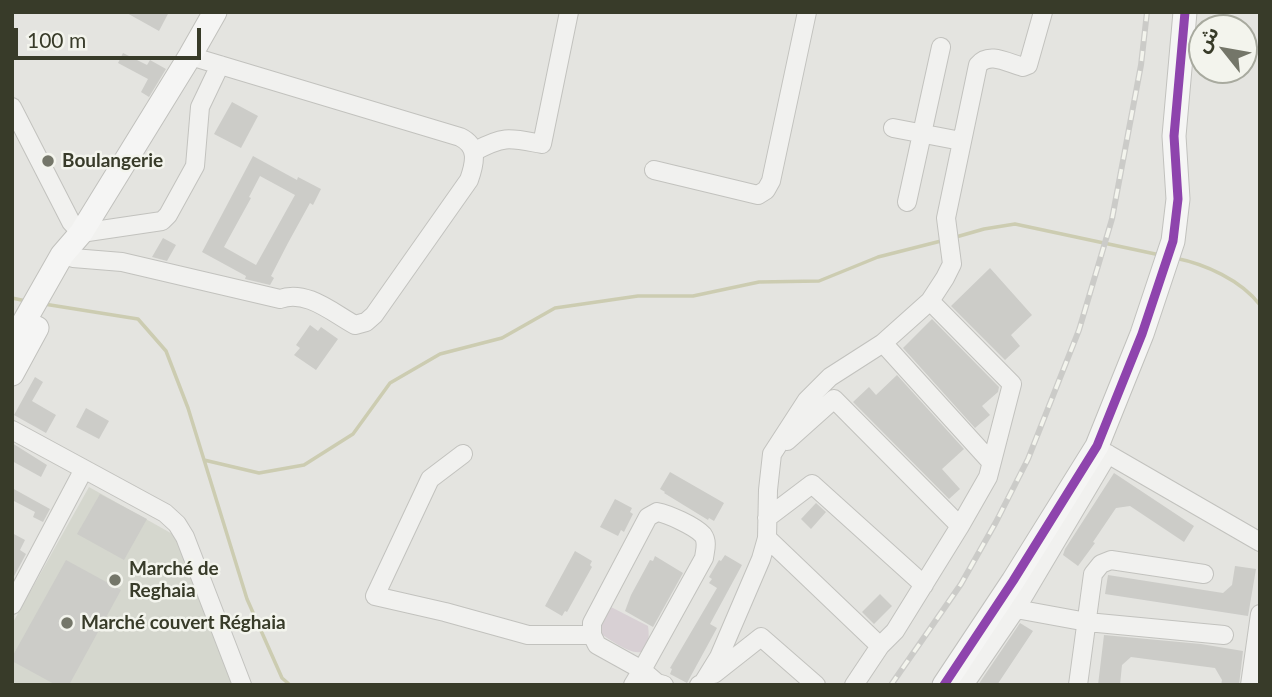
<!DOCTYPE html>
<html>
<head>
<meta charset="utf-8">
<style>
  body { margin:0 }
  #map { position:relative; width:1272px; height:697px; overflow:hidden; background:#e4e4e0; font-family:Lato,"Noto Sans Arabic",sans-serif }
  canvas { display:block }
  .frame { position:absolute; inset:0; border:14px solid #383b29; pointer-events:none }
  .north { position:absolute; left:1188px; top:14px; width:70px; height:70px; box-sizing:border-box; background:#f3f4ed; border:2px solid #a8aa9f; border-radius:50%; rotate:301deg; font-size:19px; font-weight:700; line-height:28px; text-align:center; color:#383b29 }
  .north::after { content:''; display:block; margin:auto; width:24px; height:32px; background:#747669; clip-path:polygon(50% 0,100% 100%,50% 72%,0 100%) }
  .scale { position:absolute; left:14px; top:28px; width:187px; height:32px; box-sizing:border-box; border:4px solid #383b29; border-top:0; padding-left:9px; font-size:21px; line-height:24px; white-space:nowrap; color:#383b29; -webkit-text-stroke:5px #f3f4ed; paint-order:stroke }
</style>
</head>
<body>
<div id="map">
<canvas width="1272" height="697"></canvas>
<div class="frame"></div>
<div class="north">ش</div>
<div class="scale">100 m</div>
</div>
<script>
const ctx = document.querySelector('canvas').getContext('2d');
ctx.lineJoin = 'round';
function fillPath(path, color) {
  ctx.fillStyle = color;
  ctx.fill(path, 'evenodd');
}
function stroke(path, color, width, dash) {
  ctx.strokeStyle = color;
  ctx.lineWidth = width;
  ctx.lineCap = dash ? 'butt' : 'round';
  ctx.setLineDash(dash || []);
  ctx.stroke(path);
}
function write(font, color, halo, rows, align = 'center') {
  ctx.font = font + ' Lato,sans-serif';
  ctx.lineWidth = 5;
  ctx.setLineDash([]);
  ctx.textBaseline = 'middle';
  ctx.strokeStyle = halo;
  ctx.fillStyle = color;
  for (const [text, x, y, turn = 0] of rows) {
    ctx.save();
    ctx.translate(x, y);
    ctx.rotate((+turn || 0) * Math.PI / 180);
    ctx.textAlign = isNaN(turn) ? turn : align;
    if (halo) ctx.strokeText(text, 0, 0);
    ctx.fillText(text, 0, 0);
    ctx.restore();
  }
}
fillPath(new Path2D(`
  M89 487 176 536 235 685H12V624Z`), '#d5d7ce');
fillPath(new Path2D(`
  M611 607 648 626C654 672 620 646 601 634L600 627Z`), '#d8d0d4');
stroke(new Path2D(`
  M956 237 984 229 1015 224 1160 255
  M1175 258C1205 264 1241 280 1260 305
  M12 298 26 301
  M44 304 138 319 166 351 188 408 247 599 282 678 290 685
  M204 460 259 473 304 465 353 434 390 383 440 354 502 338 555 308 638 296H693L759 282 819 281 878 257 945 240`), '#ccccb1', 3.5);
fillPath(new Path2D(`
  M125 12H169L159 31Z
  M123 53 147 65 150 60 166 69 149 97 141 92 148 79 118 63Z
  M232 102 258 116 241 148 214 134Z
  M253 156 297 180 298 177 321 189 313 205 310 203 288 243 271 276 274 278 270 285 245 279 246 276 202 252ZM260 176 295 195 256 265 224 247 251 198 249 197Z
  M163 238 176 245 167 261 152 257Z
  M990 268 1032 315 1011 335 1020 346 1005 360 951 306Z
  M932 319 999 387 998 392 982 406 990 415 975 428 903 348Z
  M310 325 318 331 321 327 338 339 316 370 294 355 300 348 296 345Z
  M897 375 964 449 942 469 960 489 949 499 853 402 869 387 876 395Z
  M35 377 43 382 32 401 56 415 46 433 14 415Z
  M86 408 109 421 99 439 76 427Z
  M12 443 47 465 41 477 12 461Z
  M670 472 724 503 714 521 709 518 708 520 664 493 665 492 660 489Z
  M1114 473 1194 526 1184 542 1130 506 1116 508 1093 542 1095 543 1078 566 1063 555 1065 549Z
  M12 488 50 509 43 522 33 517 35 512 12 500Z
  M100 494 147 519 124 560 77 534Z
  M615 499 632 508 630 512 633 514 624 532 621 530 618 536 600 527Z
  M816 503 826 512 811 529 801 519Z
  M12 533 25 540 20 550 26 554 12 580Z
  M575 551 592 561 590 565 592 567 567 612 565 611 562 616 545 606Z
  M725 555 742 565 710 624 717 628 687 683 670 674 672 669 670 668 717 588 709 583 712 579 709 577 719 560 721 561Z
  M655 556 683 573 653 627 625 611 631 595 650 560 653 561Z
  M66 560 121 590 69 685H56L12 661V657Z
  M1235 566 1256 569 1248 616 1105 594 1108 575 1223 593 1232 585Z
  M880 594 892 606 874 624 862 612Z
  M1020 623 1033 631 997 685H978Z
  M1104 635 1201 644 1243 651 1239 685H1221L1222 680 1215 668 1131 657 1122 665 1120 685H1098Z`), '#ccccc8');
const minor = new Path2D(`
  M12 107 71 222 81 233 162 221 168 215 195 166 200 107 220 65
  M893 128 961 141
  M475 151C505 135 510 138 542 144L569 12
  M654 170 758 195 766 190 771 181 807 12
  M907 202 941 47
  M73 258 122 262 280 299C306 289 333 313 355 325L366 322 374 315 469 180C475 163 479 146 460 137L190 56
  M883 343 991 462
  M12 430 165 513 177 524 185 537 242 685
  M787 441 834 399 960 526
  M1099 449 1260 542
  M463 454 430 479 375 596 445 612 528 635H592
  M657 512C668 514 695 526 703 535 708 542 705 550 704 558L642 670 597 645 592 635V623L648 517Z
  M767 518 812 484 924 585
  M767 538 880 646
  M12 605 84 469
  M1016 609 1087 622 1224 635
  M714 674 761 637 816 685
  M633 685 642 670 657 683 664 685
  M699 685 703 683 719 657 761 559 767 538 768 490 772 454 807 400 830 377 883 343 930 301 945 278 952 264 946 218 978 65C989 51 1008 63 1023 67L1028 65 1043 12
  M854 685 880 646 895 631 960 526 988 477 1012 384 930 301
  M964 685 1016 609 1108 454
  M1078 685 1093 574 1101 564 1111 560 1204 574
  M1250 685 1260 614`);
const major = new Path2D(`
  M12 343 62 255 81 233 190 56 215 12
  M12 374 37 328
  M944 685 1013 581 1097 446 1142 334 1173 241 1178 199 1174 136 1185 12`);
stroke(minor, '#c2c2be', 20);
stroke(major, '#c1c1bd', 25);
stroke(minor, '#f1f1ef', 18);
stroke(major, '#f5f5f4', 23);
const rail = new Path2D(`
  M891 685 961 584 996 522 1028 459 1079 330 1112 219 1141 65 1147 12`);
stroke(rail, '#cbcbc8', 6);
stroke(rail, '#f3f4ed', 3.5, [10]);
stroke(new Path2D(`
  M944 685 1013 581 1097 446 1142 334 1173 241 1178 199 1174 136 1185 12`), '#8e44ad', 9);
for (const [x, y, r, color] of [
  [48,161,7,"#747669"],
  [115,580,7,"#747669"],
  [67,623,7,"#747669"]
]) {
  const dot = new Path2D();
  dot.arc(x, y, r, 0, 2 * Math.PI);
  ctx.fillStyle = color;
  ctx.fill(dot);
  stroke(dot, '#f3f4ed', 2.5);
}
write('bold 19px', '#383b29', '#f3f4ed', [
  ["Boulangerie",62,161],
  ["Marché de",129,569],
  ["Reghaia",129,591],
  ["Marché couvert Réghaia",81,623]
], 'left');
</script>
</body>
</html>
